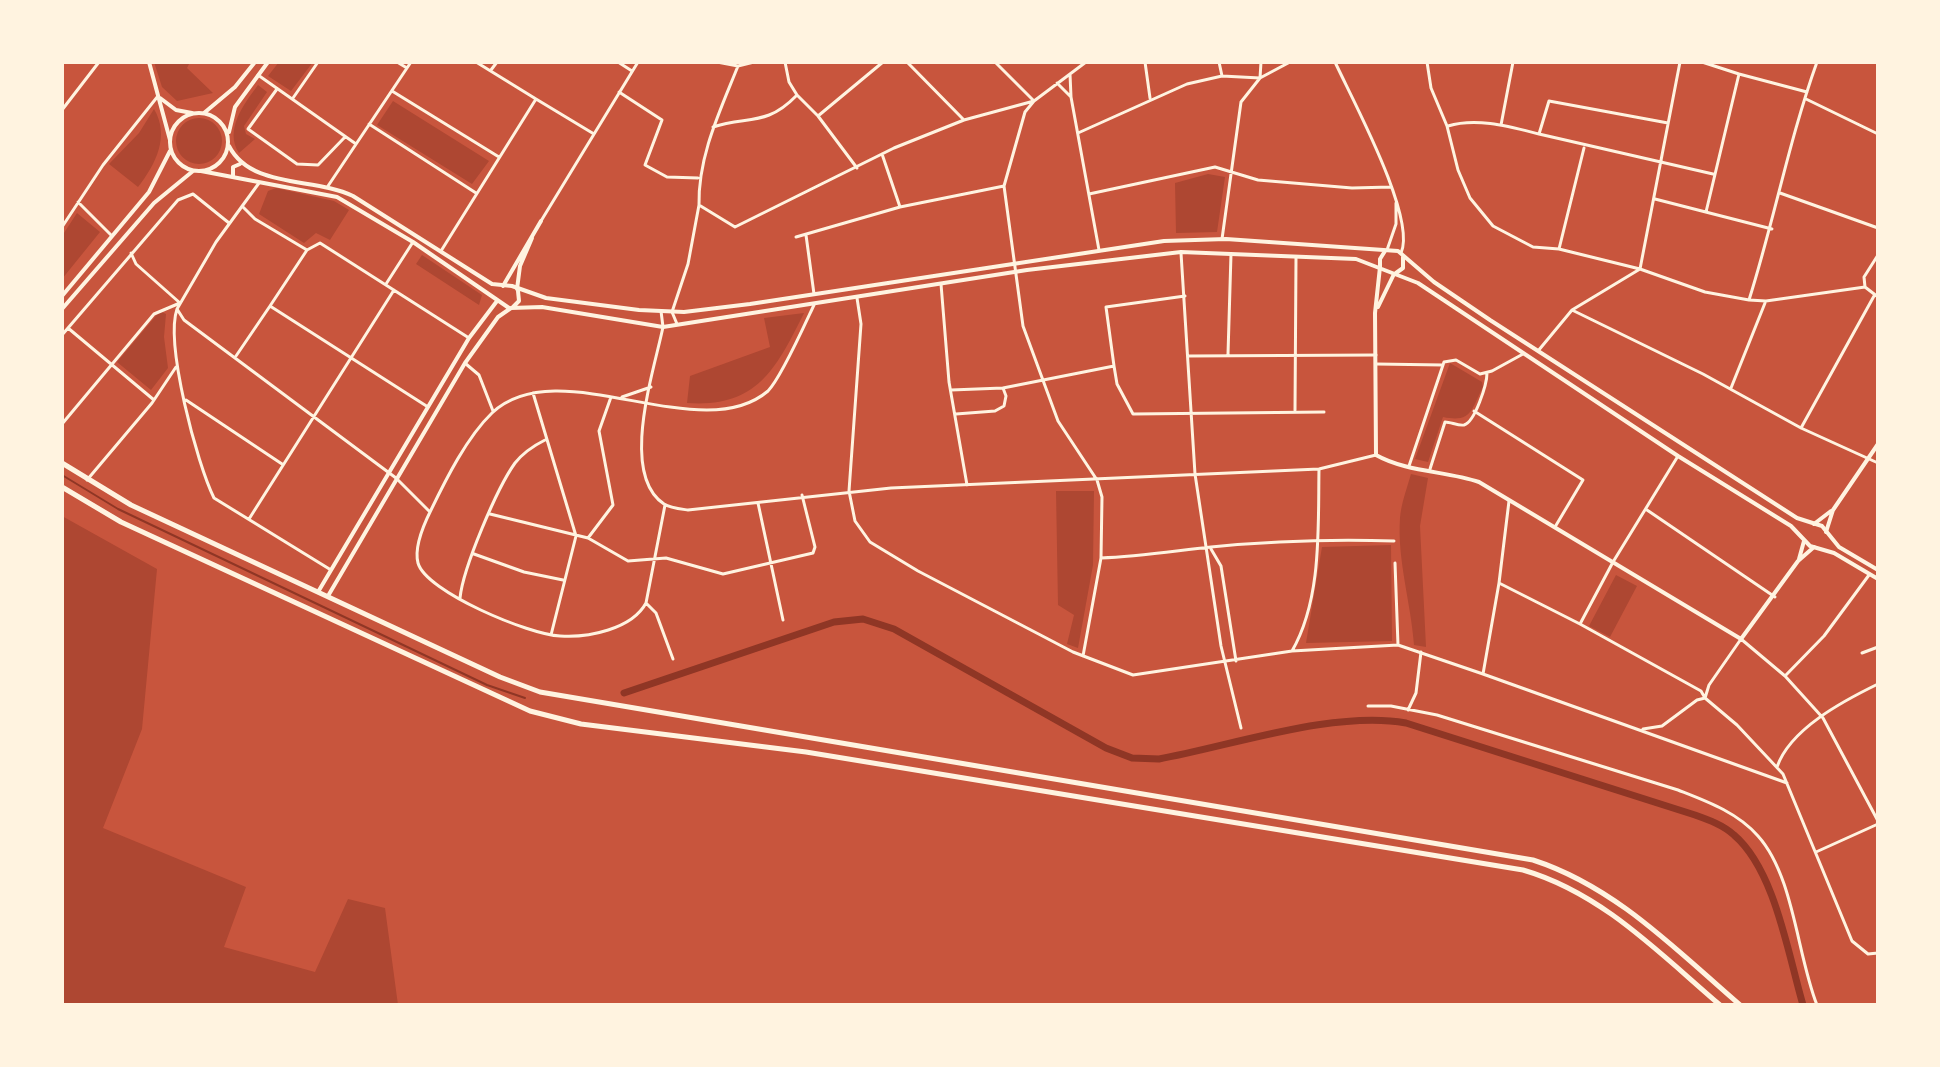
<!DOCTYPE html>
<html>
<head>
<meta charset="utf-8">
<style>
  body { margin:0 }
  #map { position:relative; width:1940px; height:1067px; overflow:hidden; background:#c8553d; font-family:Jost,sans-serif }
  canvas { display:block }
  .frame { position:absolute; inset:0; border:64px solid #fff3e0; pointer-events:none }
</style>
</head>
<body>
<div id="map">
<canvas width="1940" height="1067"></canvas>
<div class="frame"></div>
</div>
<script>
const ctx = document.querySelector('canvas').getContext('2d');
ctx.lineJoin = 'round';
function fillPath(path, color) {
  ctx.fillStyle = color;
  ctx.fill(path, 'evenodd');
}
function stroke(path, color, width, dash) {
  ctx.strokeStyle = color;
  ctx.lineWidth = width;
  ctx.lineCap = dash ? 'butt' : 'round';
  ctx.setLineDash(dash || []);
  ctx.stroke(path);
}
fillPath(new Path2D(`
  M154 62H190L187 68 213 93 177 101 162 87Z
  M279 62H313L291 91 268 76Z
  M258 85 267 92 244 126 246 134 255 139 239 153C224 130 244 104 258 85Z
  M393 101 489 161 472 184 377 125Z
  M154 109C170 136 156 164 138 187L109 164 139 133Z
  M176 141a23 23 0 1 1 46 0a23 23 0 1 1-46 0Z
  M1208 174 1225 177 1217 232 1176 233 1175 183Z
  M276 188 334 201 349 210 330 240 316 233 304 243 259 214 268 191Z
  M77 213 100 232 62 279V236Z
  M422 255 482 295 479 305 416 264Z
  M160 311 166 314 164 337 168 368 151 390 117 362Z
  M804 313C776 369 757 408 687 403L690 376 770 347 764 318Z
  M1450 363 1482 382 1483 387C1471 410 1472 423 1443 417L1428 462 1415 459Z
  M1411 474 1428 478 1420 526 1426 647 1414 645C1411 603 1397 560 1400 518 1401 504 1407 488 1411 474Z
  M1056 491H1094L1093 565 1078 648 1067 644 1074 615 1058 605Z
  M62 516 157 569 142 729 103 828 246 887 224 947 315 972 348 899 385 908 398 1005H62Z
  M1391 545 1392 641 1306 643 1322 547Z
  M1616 575 1637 586 1610 637 1589 626Z`), '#ae4732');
stroke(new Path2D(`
  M62 475 118 509 487 685 525 698`), '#8f3625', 2);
stroke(new Path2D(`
  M624 693 834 622 863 619 894 629 1106 748 1132 758 1159 759C1231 746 1334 710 1406 723L1695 815C1709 820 1723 825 1734 835 1775 870 1788 954 1803 1005`), '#8f3625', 7);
stroke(new Path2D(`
  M397 62 407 68
  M476 62 536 99
  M618 62 632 71
  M717 62 738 66 754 62
  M785 62 789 82 797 95 818 116 857 168
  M907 62 963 119
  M1086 62 1034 101 1025 112 1004 186 1023 326 1058 421 1097 480 1102 497 1101 558
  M1145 62 1150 98
  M1219 62 1222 76
  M1335 62C1352 99 1417 218 1401 253
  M1427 62 1431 88 1447 126 1458 170 1470 198 1493 226 1533 247 1559 249 1640 269 1705 292 1749 300C1774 221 1789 140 1817 62
  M1702 62 1739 74
  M738 66C720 111 698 156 699 205L735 227 894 148 964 120 1034 101 995 62
  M491 70 497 62
  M1070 74 1071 97
  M258 75 356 144
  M1057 83 1071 97 1099 250
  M277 89 248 129 297 164 318 165 345 137
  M392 91 499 157
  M619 92 662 120 645 165 667 177 698 178
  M293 98 318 62
  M1806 99 1878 134
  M62 110 99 62
  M818 116 883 62
  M1668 123 1549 101 1539 134 1713 174
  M369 124 476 193
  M1501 125 1513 62
  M1448 126C1477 117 1511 127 1539 134
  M713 127C748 116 767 126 796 96
  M1078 133 1187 84 1222 76 1260 78 1290 62
  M882 154 900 207
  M259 183 216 242 177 309 184 320 396 478 430 512
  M328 186 411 62
  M1780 193 1878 228
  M1089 194 1215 167 1258 180 1352 188 1391 187
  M1655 199 1772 229
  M78 202 112 236
  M242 206 255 219 307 250
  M1706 212 1739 74 1807 92
  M541 221 638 62
  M62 227 103 165 158 96
  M806 235 814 294
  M796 237 900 207 1004 186
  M1222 239 1241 102 1260 78 1261 62
  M1559 249 1584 148
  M1387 250 1396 224V203
  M441 251 536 99 594 134
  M131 253 136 264 180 303
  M1181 253 1195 474 1221 646 1241 728
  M1878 255 1864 277 1865 287 1878 297
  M386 284 413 242
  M941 284 949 382 967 485
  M857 298 861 324 849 491 855 521 870 542 918 571 1073 652 1133 675 1292 651 1398 645 1483 674 1499 583
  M1749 300 1766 301 1865 287
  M270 306 307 250 320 243 469 338
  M177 309C165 344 197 464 214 498L331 570
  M1572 310 1640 269 1680 62
  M661 311 663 327C654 371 619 474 664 504 670 508 681 509 688 510L891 488 1319 469 1376 455
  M677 324 672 312 688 264 699 205
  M68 328 154 400
  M62 335 178 200 193 194 229 223
  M1538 351 1572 310 1703 374 1801 428 1878 463
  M1228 354 1231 254
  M236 356 270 306 428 407
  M1189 356 1376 355
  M466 364 479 375 493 411
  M1376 364 1443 365
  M1114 366 1117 384 1133 414 1324 412
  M1003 388 1114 366 1106 307 1185 296
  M1731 388 1765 303
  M951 390 1003 388 1006 396 1004 406 995 411 956 414
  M533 393 576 536 551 635
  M622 397 651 387
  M186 400 282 464
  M1295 410 1296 258
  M1474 411 1583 480 1555 527
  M62 424 154 314 180 303
  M1801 428 1874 296
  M1409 466 1444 362 1456 360 1480 374 1492 371 1523 354
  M1430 469 1445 422C1451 422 1458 426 1464 425 1475 422 1487 384 1487 373
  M87 480 152 403 176 367
  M1509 501 1499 583 1580 624 1613 562 1678 456
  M758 503 783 620
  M665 505 646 603C632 629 588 638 560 636 530 635 426 592 418 563 414 548 424 524 431 510 446 479 467 437 492 413 559 350 700 449 768 391 781 378 805 324 814 305
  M1647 510 1775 597
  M490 514 588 538 628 561 666 558 723 574 813 553 815 547 802 495
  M249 519 394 290
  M588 538 613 505 599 431 611 397
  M1211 549 1221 566 1236 661
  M474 554 524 572 563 580
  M1395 563 1398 645
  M460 598C463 568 497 488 515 463 523 453 533 446 545 440
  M646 603 656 613 673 659
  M1580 624 1701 691 1705 698 1709 685 1741 639 1785 676 1823 718 1878 821
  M1292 651C1322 599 1318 528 1319 469
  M1862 653 1878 647
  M1083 656 1101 558C1138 557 1174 551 1211 547 1272 541 1333 539 1394 541
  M1483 674 1787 783
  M1785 676 1824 636 1869 575
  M1368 706H1391L1437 715 1678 790C1706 801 1737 812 1758 836 1794 876 1797 955 1817 1005
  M1408 710 1416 693 1421 652
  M1643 729 1662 726 1697 700 1705 698 1737 725 1783 774 1852 941 1868 954 1878 953
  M1777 767C1790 729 1843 701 1878 684
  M1816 852 1878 824`), '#fff3e0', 3);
stroke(new Path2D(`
  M149 62 170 140
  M160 98 176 110 192 113
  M1380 267 1375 313 1376 455C1406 472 1446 471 1479 482L1741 639 1798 561 1814 547
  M503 286 541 221
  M517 289 520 266 532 238
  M1378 307 1394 274
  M1814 524 1831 511
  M1826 532 1833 510 1878 444
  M1799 559 1804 541`), '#fff3e0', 4);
stroke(new Path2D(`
  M170 142a29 29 0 1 1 58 0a29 29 0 1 1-58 0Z
  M204 113 235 87 255 62
  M229 132 235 107 268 62
  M229 146C251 189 314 177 353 196L492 284 512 286 546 298 639 310 684 312 750 304 1164 241 1226 239 1398 251 1434 282 1490 320 1797 518 1822 526 1839 547 1878 570
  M201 171 337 197 413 242 509 308
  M233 176V167L240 164
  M1380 267V259L1385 251
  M1396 273 1403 268V257
  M62 296 149 192 170 151
  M513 307 519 301 518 291
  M62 309 154 203 193 171
  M318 592 469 338 497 301
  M328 596 465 363 498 317 511 308 542 307 663 327 1027 270 1181 252 1356 259 1418 283 1678 456 1791 526 1810 546 1834 553 1878 579`), '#fff3e0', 4);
stroke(new Path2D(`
  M62 463 131 505 500 677 540 692 1533 860C1616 887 1676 950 1740 1005
  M62 487 121 522 530 711 581 724 806 752 1523 870C1602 893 1659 953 1720 1005`), '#fff3e0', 5);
</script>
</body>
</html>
